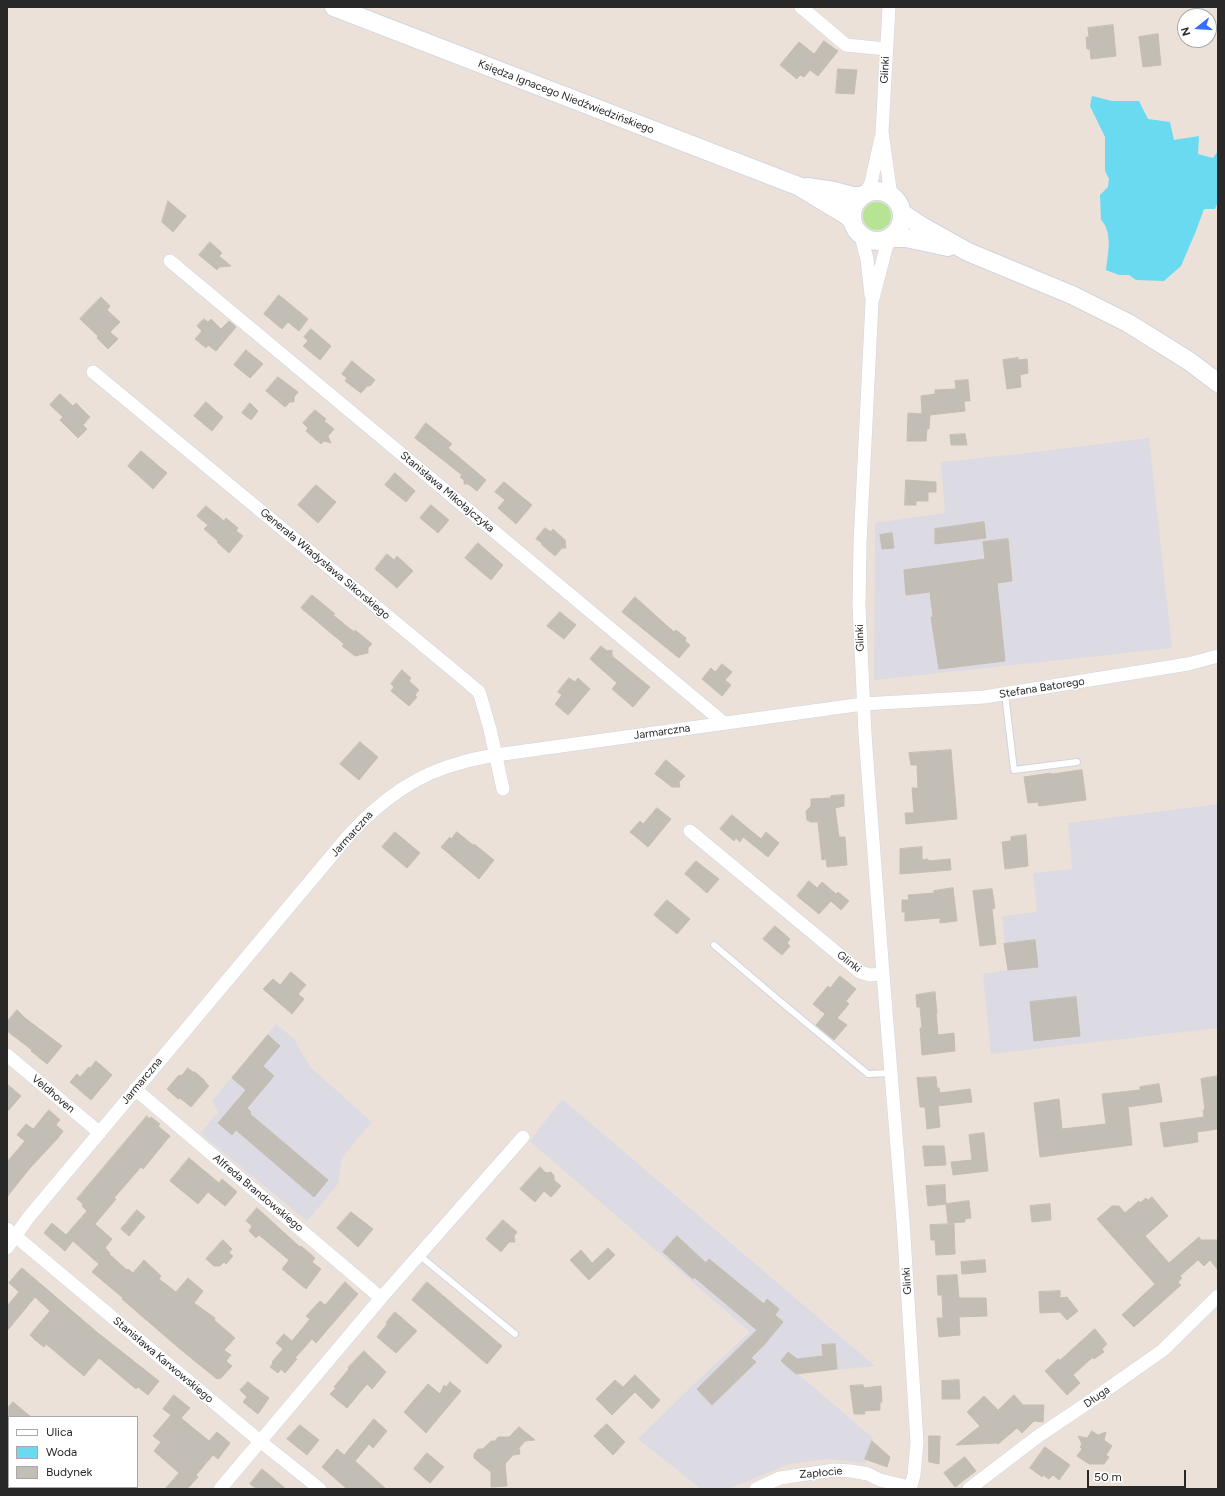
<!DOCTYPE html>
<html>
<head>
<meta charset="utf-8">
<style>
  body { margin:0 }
  #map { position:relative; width:1225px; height:1496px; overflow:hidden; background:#ebe1d9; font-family:Figtree,sans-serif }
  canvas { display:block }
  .frame { position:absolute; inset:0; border:8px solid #282828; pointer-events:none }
  .legend { position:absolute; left:8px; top:1416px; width:130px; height:72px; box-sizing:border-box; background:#fff; border:1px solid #a9a9a9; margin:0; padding:5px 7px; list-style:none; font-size:12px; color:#282828 }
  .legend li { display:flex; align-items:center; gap:8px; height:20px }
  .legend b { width:20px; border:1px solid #a9a9a9 }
  .north { position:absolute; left:1177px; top:8px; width:40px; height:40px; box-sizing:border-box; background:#fff; border:1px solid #a9a9a9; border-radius:50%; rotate:253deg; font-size:11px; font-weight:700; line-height:16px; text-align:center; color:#282828 }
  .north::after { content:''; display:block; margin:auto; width:14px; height:18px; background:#356ffc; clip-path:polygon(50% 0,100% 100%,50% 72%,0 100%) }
  .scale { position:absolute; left:1087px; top:1470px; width:99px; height:18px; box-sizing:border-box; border:2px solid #282828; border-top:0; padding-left:5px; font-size:12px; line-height:14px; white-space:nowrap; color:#282828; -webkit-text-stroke:3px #fff; paint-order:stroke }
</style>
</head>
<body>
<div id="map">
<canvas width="1225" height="1496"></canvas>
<div class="frame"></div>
<ul class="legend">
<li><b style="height:5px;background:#fff"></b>Ulica</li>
<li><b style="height:11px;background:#69daf0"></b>Woda</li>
<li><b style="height:11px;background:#c2bdb5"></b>Budynek</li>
</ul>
<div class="north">N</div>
<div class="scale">50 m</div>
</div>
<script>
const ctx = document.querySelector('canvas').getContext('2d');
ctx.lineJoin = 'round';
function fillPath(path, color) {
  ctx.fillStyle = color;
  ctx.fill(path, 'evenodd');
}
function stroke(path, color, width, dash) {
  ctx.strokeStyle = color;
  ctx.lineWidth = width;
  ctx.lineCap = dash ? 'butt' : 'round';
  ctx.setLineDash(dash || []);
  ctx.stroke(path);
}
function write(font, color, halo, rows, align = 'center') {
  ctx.font = font + ' Figtree,sans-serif';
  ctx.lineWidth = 3;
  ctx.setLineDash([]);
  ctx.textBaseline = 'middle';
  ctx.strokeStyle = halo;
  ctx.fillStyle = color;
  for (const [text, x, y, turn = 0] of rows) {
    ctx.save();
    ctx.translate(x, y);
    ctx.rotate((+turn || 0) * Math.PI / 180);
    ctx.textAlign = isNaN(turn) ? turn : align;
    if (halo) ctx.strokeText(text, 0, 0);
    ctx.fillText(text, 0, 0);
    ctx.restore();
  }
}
fillPath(new Path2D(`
  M1149 438 1172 648 874 680 875 523 945 513 941 462 1019 454Z
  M1218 804V1028L991 1054 983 974 1008 970 1002 916 1037 912 1033 873 1072 869 1068 823Z
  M276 1024 294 1039 310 1067 372 1122 342 1157 338 1184 307 1221 200 1133 219 1112 212 1101Z
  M562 1099 875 1366 798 1374 873 1438 866 1463 827 1459 790 1464 727 1489H701L638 1439 696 1382 750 1332 530 1141Z`), '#dcdae3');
fillPath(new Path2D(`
  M863 216a14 14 0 1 1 28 0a14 14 0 1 1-28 0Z`), '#b7e394');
fillPath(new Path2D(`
  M1092 96 1112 101H1139L1148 119 1170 122 1174 140 1199 136 1198 154 1213 158 1218 151V201L1215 209H1204L1196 231 1181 266 1164 281 1136 280 1129 275H1119L1106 270C1108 254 1113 232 1101 220L1100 195 1108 187 1109 179 1105 171V137L1090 106Z`), '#69daf0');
const building = new Path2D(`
  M1113 25 1116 56 1091 59 1090 49H1087L1086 37H1089L1088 28Z
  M1158 34 1161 65 1143 67 1139 37Z
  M824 41 838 51 818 76 810 70 804 77 800 75 797 79 780 65 799 42 814 54Z
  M838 69 857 70 854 94 836 93Z
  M168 201 186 216 173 232 162 222Z
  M210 242 222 253 219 256 231 266 219 267 217 270 199 255Z
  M279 295 308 319 299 331 288 322 282 329 264 314Z
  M101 297 110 306 107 310 120 322 110 332 118 339 108 349 97 338 98 336 80 319Z
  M204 319 208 322 211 319 221 329 229 321 236 327 216 351 208 345 206 348 195 339 202 331 197 326Z
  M311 329 331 346 320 360 303 346 308 341 304 337Z
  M246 350 263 364 250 378 234 365Z
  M1018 358V360L1027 359 1028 373 1020 375 1021 387 1007 389 1003 360Z
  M352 361 375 380 370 386H367L361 393 345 381 347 378 342 374Z
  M278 377 298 392 294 397V402H290L285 407 266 391Z
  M968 380 970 401H964L965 411 930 415 929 429H927L926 441H907L908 413 922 414 921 396 935 394V390L956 389 955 381Z
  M60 394 73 406 76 403 90 417 83 425 87 429 78 438 60 420 63 417 50 405Z
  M206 402 223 417 212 431 194 416Z
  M250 403 258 411 251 420 242 413Z
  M315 410 326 419 324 421 334 429 328 436 331 443 324 441 321 444 306 431 308 428 303 423Z
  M426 423 452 444 448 448 486 480 477 491 468 484H464V480L460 477 462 475 415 438Z
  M965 434 967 445H951L950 435Z
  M141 451 167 473 153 489 128 466Z
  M395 473 415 491 406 502 385 485Z
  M906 480 936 482V492H928V501H916V505H905Z
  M504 482 532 505 516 524 498 508 505 500 495 492Z
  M316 485 336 502 318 523 298 505Z
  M431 505 449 520 438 533 420 518Z
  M206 506 224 521 226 518 238 528 236 531 243 536 229 553 217 542 218 541 204 529 208 525 197 516Z
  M984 522 986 538 935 544V529Z
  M545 528 551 532 553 529 565 540 566 548H562L555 556 541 544 542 543 536 539Z
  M892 533 894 548 882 549 880 535Z
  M1008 539 1012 581 997 583 1005 661 939 669 931 617H933L930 592 906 595 904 570 985 559 983 542Z
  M478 543 503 565 491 580 465 558Z
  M387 554 394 560 397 556 413 571 397 588 375 569Z
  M312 595 335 614 333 615 354 632 355 630 372 644 368 648V653L355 656 342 646 344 644 301 608Z
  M635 597 674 632 676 630 686 638 685 641 690 645 679 658 622 612Z
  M560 612 576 625 564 639 547 626Z
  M601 646 607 651 612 650V656L650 687 633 707 612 689 617 683 590 659Z
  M722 664 732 672 725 680 731 685 722 696 702 679 711 668 715 672Z
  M402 670 411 678 409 681 419 690 415 695 417 697 409 706 391 691 394 687 391 684Z
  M569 678 575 682 578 678 590 689 568 715 555 704 562 695 558 692Z
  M360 742 378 757 359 780 340 764Z
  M951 750 957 819 906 824 905 813H914L912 788H918L917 765H911L909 753Z
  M666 760 685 776 679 782 680 787H672L655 774Z
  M1082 770 1086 800 1039 806 1038 802 1028 803 1024 777 1051 773V774Z
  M844 795V806L835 808 839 837H845L847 865 827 867 826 859 822 860 818 822H811L807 820 806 811 811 806V799L831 798V796Z
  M657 808 671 819 648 847 630 832 640 821 643 824Z
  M732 815 761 839 766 832 779 843 768 857 743 837 740 842 736 838 734 841 720 829Z
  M395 832 420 853 407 868 382 847Z
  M457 832 473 845 474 844 494 860 479 879 441 847 450 837 451 839Z
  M1026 835 1028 866 1005 869 1002 842 1011 841V837Z
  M922 847V860L928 859V861L950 859 951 870 900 874V849Z
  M696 861 719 879 707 893 685 874Z
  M809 881 817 888 822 882 836 894 838 892 849 901 841 910 831 901 819 914 797 896Z
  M953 888 957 921 940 923V918L905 921V912H902V900H909L908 895 934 893V891Z
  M992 889 995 908 992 909 996 944 980 946 973 891Z
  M667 900 690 919 677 934 654 915Z
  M775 926 790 939 787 943 790 946 782 955 763 939Z
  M1035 940 1038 967 1008 970 1004 944Z
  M291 972 306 985 298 994 304 999 292 1014 263 989 273 979 280 985Z
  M840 976 856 989 846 1001 849 1004 837 1018 847 1025 834 1040 816 1025 825 1014 813 1004 828 986 830 988Z
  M935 992 937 1013H936L938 1035 954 1033 955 1051 922 1055 920 1028H922L920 1007H917L916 995Z
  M1076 997 1080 1036 1034 1041 1030 1002Z
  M17 1010 25 1018 62 1046 47 1064 31 1051 32 1050 7 1031V1022Z
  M268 1035 280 1046 263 1066 274 1076 247 1108 251 1112 250 1114 328 1180 314 1197 236 1130 232 1135 218 1123 246 1090 232 1078Z
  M96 1061 112 1075 91 1100 70 1082 77 1074 80 1077 89 1067 90 1068Z
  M188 1068 193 1072H195L204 1080 205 1082 209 1086 191 1107 180 1098 178 1099 167 1089 179 1075 181 1076Z
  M1218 1076V1129L1197 1132 1198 1142 1164 1147 1160 1123 1204 1117 1203 1110H1205L1201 1079Z
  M936 1077 937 1088H939L940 1093 970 1089 972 1102 938 1106 940 1127 927 1129 925 1107H920L917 1078Z
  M7 1084 21 1096 7 1112Z
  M1159 1084 1162 1102 1128 1107 1132 1145 1040 1157 1034 1103 1059 1099 1062 1129 1106 1124 1102 1094 1140 1090V1087Z
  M49 1110 60 1120 56 1125 63 1131 58 1138 30 1168 7 1197V1162L25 1141 17 1135 26 1124 33 1129Z
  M147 1116 149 1119 151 1117 160 1124 158 1126 170 1136 143 1169 141 1167 114 1198 116 1199 95 1224 112 1239 105 1248 110 1253 109 1254 127 1270 128 1269 133 1273 144 1260 161 1276 159 1279 176 1292 188 1278 203 1291 194 1303 215 1318 214 1320 235 1338 224 1350 231 1355 226 1361 232 1366 220 1379 218 1378 217 1379 180 1349 122 1299 123 1298 92 1272 99 1264 73 1241 65 1251 44 1233 52 1223 66 1235 87 1211 82 1206 83 1204 77 1199Z
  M984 1133 988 1171 953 1175 951 1162 972 1160 969 1135Z
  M923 1146H944L946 1165 925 1166Z
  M189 1158 219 1183 222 1179 237 1192 225 1206 208 1192 198 1204 170 1181Z
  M540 1167 546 1173 551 1172 554 1176V1180L561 1186 551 1197 544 1191 535 1202 520 1189Z
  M945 1185 946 1204 928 1206 926 1186Z
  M1152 1197 1168 1216 1145 1236 1169 1263 1199 1237 1201 1240H1218V1270L1210 1260 1204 1266 1198 1260 1180 1276 1182 1278 1178 1282 1181 1285 1134 1327 1122 1315 1155 1284 1097 1219 1112 1206H1119L1125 1213 1139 1201 1140 1203 1146 1198 1148 1200Z
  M969 1201 971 1218 965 1219V1222L948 1223 946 1204Z
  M1050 1204 1051 1220 1032 1222 1030 1206Z
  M257 1208 300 1247 301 1246 315 1258 312 1262 321 1269 306 1289 282 1269 289 1260 259 1235 256 1238 249 1231 252 1226 246 1221Z
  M137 1210 145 1217 129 1236 121 1229Z
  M351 1212 373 1229 358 1247 337 1228Z
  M503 1220 517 1232 514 1236 515 1242H509L501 1252 486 1239Z
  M954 1224 955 1254 936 1255 935 1240H931L930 1225Z
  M677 1236 706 1263 709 1259 764 1304 767 1299 779 1309 775 1315 783 1322 764 1345 751 1358 756 1362 712 1405 697 1389 757 1330 694 1277 693 1279 663 1252Z
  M223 1240 232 1249 229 1253 233 1256 226 1264 224 1262 220 1266H214L206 1259Z
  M608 1248 615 1255 589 1280 570 1260 581 1250 592 1263Z
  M985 1260 986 1272 962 1274 961 1262Z
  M22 1268 98 1333 159 1381 148 1395 138 1387 136 1389 99 1358 84 1376 46 1344 44 1347 35 1340 30 1335 50 1311 35 1297 7 1331V1306L19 1292 9 1283Z
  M957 1275 959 1298H986L987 1316 959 1317 960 1335 939 1337 937 1318H943L942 1295H938L937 1276Z
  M345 1282 358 1294 316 1343 312 1339 295 1358 297 1359 285 1373 281 1369 278 1373 270 1367 273 1363 272 1362 283 1349 276 1343 284 1334 292 1341 310 1319 306 1316 320 1301 325 1305Z
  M427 1282 502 1346 487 1364 412 1300Z
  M1060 1291V1298L1067 1297 1078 1311 1067 1320 1060 1312 1040 1313 1039 1292Z
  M395 1312 417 1331 396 1353 377 1337 387 1324 386 1323Z
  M1095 1329 1107 1344 1102 1349 1104 1352 1094 1359 1093 1357 1073 1375 1080 1383 1067 1395 1045 1371 1058 1359 1060 1360Z
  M835 1344 837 1369 796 1374 781 1361 788 1352 797 1359 823 1356 822 1345Z
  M364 1351 386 1372 372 1389 367 1384 347 1408 330 1394 336 1388 334 1387 349 1369 348 1368Z
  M635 1375 660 1400 652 1409 635 1392 612 1415 596 1399 615 1380 623 1387Z
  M959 1380 960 1399H942V1381Z
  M248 1382 269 1398 258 1414 243 1402 247 1397 240 1390Z
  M450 1382 461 1391 426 1433 404 1412 428 1384 440 1394 444 1385 446 1387Z
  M863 1385 864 1388 881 1386 882 1402H880V1410L864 1411 865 1414H854L850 1386Z
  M174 1395 190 1408 181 1418 209 1441 217 1432 230 1443 218 1459 213 1455 196 1475 198 1477 187 1489H165L179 1473 154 1451 161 1442 153 1436 171 1415 163 1409Z
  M1014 1395 1023 1405H1044L1043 1422 1034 1421 1022 1433 1017 1428 998 1444 997 1443 956 1445 980 1426 967 1412 984 1396 998 1410Z
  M13 1402 31 1417H7V1409Z
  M374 1419 387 1431 373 1448 369 1444 355 1461 386 1489H347L322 1467 337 1449 344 1455Z
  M607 1424 625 1442 613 1455 594 1436Z
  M300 1425 319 1440 307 1455 287 1439Z
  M519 1427 535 1440 525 1441 519 1448 520 1454 513 1455 505 1464 507 1486 491 1487V1472L474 1458V1454L478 1449H483L491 1441H495L498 1437H509Z
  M1092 1431 1098 1435 1106 1432 1104 1440 1112 1446 1106 1455 1109 1457 1104 1464H1089L1077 1456 1082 1449 1080 1447 1082 1444 1078 1436 1087 1438Z
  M929 1436H940L939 1464 929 1462Z
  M872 1441 890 1457 887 1467 865 1459Z
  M1045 1447 1070 1465 1059 1480 1053 1475 1049 1479 1043 1475 1042 1477 1030 1468Z
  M427 1453 444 1467 430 1483 414 1469Z
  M965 1457 976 1471 955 1487 944 1473Z
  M262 1469 286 1489H257L250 1484Z`);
fillPath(building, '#c2bdb5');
stroke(building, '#c6bdb3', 1);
const lane = new Path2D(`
  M1005 694 1014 770 1077 762
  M714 945 781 1002 868 1074 891 1073
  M419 1255 515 1334`);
const street = new Path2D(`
  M801 7 846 45 886 49
  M889 7 882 132 891 196
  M865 194 871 183 881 138
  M861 236 867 259 871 295
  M891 238 886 248 872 302 860 543 859 606 865 734 883 974 903 1221 917 1442 914 1475 910 1489
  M170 261 724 723
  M93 372 459 675 479 692 481 698 490 729 503 789
  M690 831 860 972 870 975 883 974
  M7 1055 100 1133
  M135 1089 381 1298 220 1489
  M7 1229 261 1442 320 1489
  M7 1248 28 1218 349 835C379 802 416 774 460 763 472 759 484 757 496 755L863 704 984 697 1188 664 1218 656
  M381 1298 523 1137
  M756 1489 780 1478 834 1470 851 1471 868 1474 880 1480 909 1487
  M969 1489 1037 1437 1092 1400 1163 1350 1218 1296`);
const secondary = new Path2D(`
  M334 7 798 186 846 215 852 220
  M807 187 834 191 852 196H862
  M852 216a25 25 0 1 1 50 0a25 25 0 1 1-50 0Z
  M902 213 920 225 968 252 1072 295 1128 323 1189 361 1218 383
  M891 238H906L948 247`);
stroke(lane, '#cfd4e2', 8);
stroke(street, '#cfd4e2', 14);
stroke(secondary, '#cfd4e2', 20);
stroke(lane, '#fff', 6);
stroke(street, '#fff', 13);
stroke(secondary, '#fff', 18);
write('11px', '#282828', '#fff', [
  ["Glinki",885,70,-87],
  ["Księdza Ignacego Niedźwiedzińskiego",566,97,21],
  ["Stanisława Mikołajczyka",447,492,40],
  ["Generała Władysława Sikorskiego",325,564,40],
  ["Glinki",860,638,-92],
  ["Stefana Batorego",1042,688,-9],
  ["Jarmarczna",662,732,-8],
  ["Jarmarczna",352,834,-48],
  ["Glinki",849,962,38],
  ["Jarmarczna",142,1081,-50],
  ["Veldhoven",53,1094,40],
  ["Alfreda Brandowskiego",258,1193,40],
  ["Glinki",907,1281,-94],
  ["Stanisława Karwowskiego",163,1360,40],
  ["Długa",1097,1397,-35],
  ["Zapłocie",821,1473,-5]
]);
</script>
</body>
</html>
